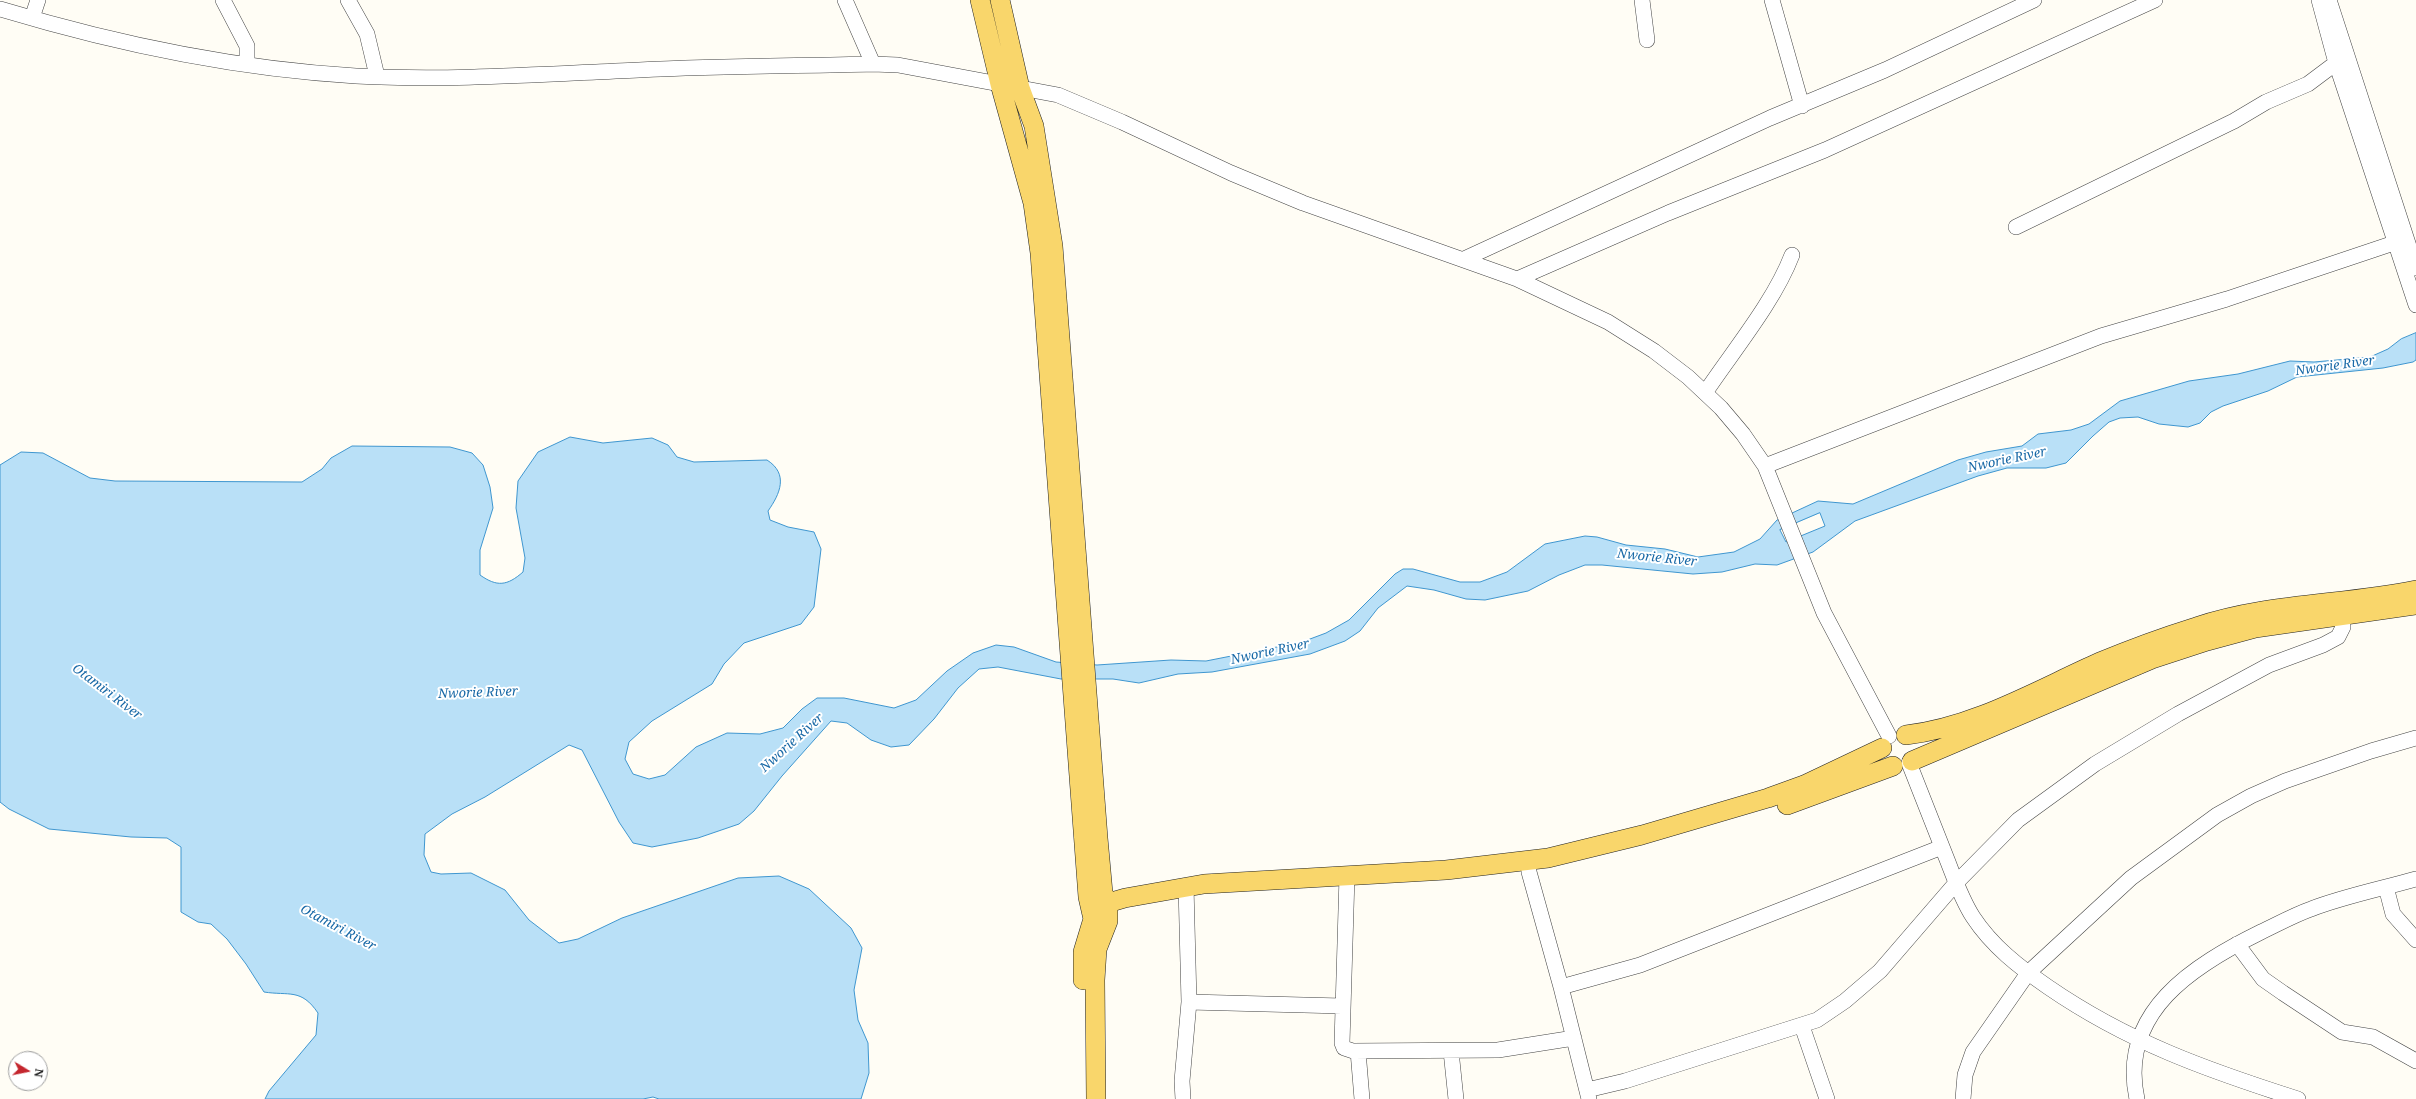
<!DOCTYPE html>
<html>
<head>
<meta charset="utf-8">
<style>
  body { margin:0 }
  #map { position:relative; width:2416px; height:1099px; overflow:hidden; background:#fffdf5; font-family:"Noto Serif",serif }
  canvas { display:block }
  .north { position:absolute; left:8px; top:1051px; width:40px; height:40px; box-sizing:border-box; background:#fff; border:1px solid #a0a0a0; border-radius:50%; rotate:100deg; font-size:11px; font-weight:700; line-height:16px; text-align:center; color:#111 }
  .north::after { content:''; display:block; margin:auto; width:14px; height:18px; background:#c4262e; clip-path:polygon(50% 0,100% 100%,50% 72%,0 100%) }
</style>
</head>
<body>
<div id="map">
<canvas width="2416" height="1099"></canvas>
<div class="north">N</div>
</div>
<script>
const ctx = document.querySelector('canvas').getContext('2d');
ctx.lineJoin = 'round';
function fillPath(path, color) {
  ctx.fillStyle = color;
  ctx.fill(path, 'evenodd');
}
function stroke(path, color, width, dash) {
  ctx.strokeStyle = color;
  ctx.lineWidth = width;
  ctx.lineCap = dash ? 'butt' : 'round';
  ctx.setLineDash(dash || []);
  ctx.stroke(path);
}
function write(font, color, halo, rows, align = 'center') {
  ctx.font = font + ' "Noto Serif",serif';
  ctx.lineWidth = 4;
  ctx.setLineDash([]);
  ctx.textBaseline = 'middle';
  ctx.strokeStyle = halo;
  ctx.fillStyle = color;
  for (const [text, x, y, turn = 0] of rows) {
    ctx.save();
    ctx.translate(x, y);
    ctx.rotate((+turn || 0) * Math.PI / 180);
    ctx.textAlign = isNaN(turn) ? turn : align;
    if (halo) ctx.strokeText(text, 0, 0);
    ctx.fillText(text, 0, 0);
    ctx.restore();
  }
}
const water = new Path2D(`
  M2416 333V360L2413 362 2383 368 2297 377 2268 391 2223 406 2211 412 2200 423 2188 427 2159 424 2138 417 2120 418 2109 422 2093 436 2066 463 2046 468H2007L1978 476 1855 521 1813 552 1777 565 1755 564 1722 572 1693 574 1602 565H1585L1559 575 1528 591 1485 600 1466 599 1434 590 1407 586 1378 608 1360 631 1345 641 1310 654 1212 672 1178 674 1139 683 1113 679H1061L998 667 979 669 958 688 934 719 909 745 891 747 871 740 847 723 831 721 782 776 754 811 739 824 698 838 652 847 633 843 619 822 582 750 569 745 485 797 452 814 425 834 424 855 431 872 441 874 471 873 505 890 529 920 559 943 578 939 622 918 738 878 779 876 809 889 851 928 862 948 854 990 858 1020 868 1043 869 1073 861 1099H659L653 1097 643 1099H265L269 1091 316 1035 318 1013C301 988 289 996 264 992L246 964 227 939 211 924 198 922 181 912V847L167 838 131 837 49 829 9 809 0 802V465L21 452 43 453 90 478 115 481 302 482 322 469 331 458 352 446 450 447 472 453 483 465 490 487 493 508 480 550V575C497 587 507 586 523 572L525 558 516 508 518 481 538 452 570 437 603 443 652 438 668 445 677 457 694 462 767 460C789 474 780 494 768 511L770 520 788 527 814 532 821 549 814 607 801 624 744 643 724 664 712 684 652 721 629 742 625 759 633 774 649 779 665 775 696 747 727 733 760 734 783 728 802 709 817 698H844L894 708 916 700 947 671 973 653 996 645 1014 647 1056 662 1097 665 1171 660 1206 661 1302 642 1326 633 1349 620 1395 574 1403 569H1413L1460 582H1480L1507 572 1545 544 1585 536 1597 537 1626 545 1665 549 1698 557 1734 552 1760 539 1777 520 1818 501 1853 504 1958 460 1986 452 2022 446 2038 434 2071 430 2089 424 2120 401 2189 381 2238 374 2290 361 2314 362 2370 357 2388 349 2401 339ZM1820 513 1825 526 1786 542 1780 530Z`);
fillPath(water, '#b9e0f7');
stroke(water, '#3f96cf', 1);
const minor = new Path2D(`
  M223 0 247 46V64
  M348 0 367 34 377 76
  M845 0 873 64
  M1642 0 1647 40
  M1772 0 1802 106
  M2319 0 2336 63 2416 305
  M2329 0 2416 268
  M0 9C116 44 235 69 356 76 450 81 545 74 639 70 717 66 795 66 873 64L898 65 1058 95 1122 122 1231 173 1303 203 1517 279 1608 322 1654 351 1688 377 1721 408 1743 434 1765 466 1824 613 1889 736
  M32 18 38 0
  M2016 227 2234 121 2266 102 2308 84 2336 63
  M1464 259 1770 118 1885 70 2034 0
  M1517 279 1668 213 1825 150 2155 0
  M1705 393C1733 351 1774 302 1792 255
  M1765 466 2101 336 2227 299 2394 243
  M1909 763C1922 796 1935 829 1948 862 1955 880 1962 900 1973 917 1992 946 2019 967 2048 987 2128 1042 2207 1070 2298 1099
  M1528 861 1529 872 1561 987 1589 1099
  M1347 876 1342 1043 1344 1048 1353 1051 1498 1050 1574 1038
  M2386 887 2393 914 2416 940
  M2237 944 2263 979 2283 993 2342 1032 2373 1037 2416 1061
  M1561 987 1640 965 1942 847
  M1189 1002 1342 1006
  M1802 1026 1827 1099
  M1358 1051 1362 1099
  M1451 1051 1456 1099
  M1587 1090 1625 1081 1817 1020 1845 1001 1880 971 1956 883 2018 820 2095 764 2178 714 2269 665 2323 645 2338 637 2343 627 2342 604
  M1183 1099 1182 1081 1189 1002 1186 886
  M1963 1099 1965 1075 1973 1052 2028 973 2131 878 2217 815 2251 796 2285 781 2371 751 2416 738
  M2137 1099C2118 1012 2194 965 2261 932 2278 924 2294 915 2311 909 2345 896 2381 889 2416 879`);
const major = new Path2D(`
  M980 0 1000 84 1033 203 1040 253 1088 897 1093 919
  M1000 0 1020 88 1034 126 1053 246 1098 838 1103 893 1108 903V921L1097 949 1095 980 1096 1099
  M1906 735C1975 727 2037 690 2100 662 2131 649 2164 637 2196 627 2267 603 2343 605 2416 590
  M1912 761 2152 659 2207 641 2255 628 2416 605
  M1787 805 1893 766
  M1083 980V952L1093 919 1108 903 1125 898 1204 884 1446 870 1548 858 1642 835 1768 798 1804 785 1882 748`);
stroke(minor, '#444', 16);
stroke(major, '#222', 20);
stroke(minor, '#fff', 15);
stroke(major, '#f9d66b', 19);
write('italic 13px', '#1768a6', '#fff', [
  ["Nworie River",2335,366,-8],
  ["Nworie River",2007,460,-12],
  ["Nworie River",1657,558,6],
  ["Nworie River",1270,652,-12],
  ["Otamiri River",107,692,37],
  ["Nworie River",478,693,-2],
  ["Nworie River",792,743,-42],
  ["Otamiri River",338,928,28]
]);
</script>
</body>
</html>
